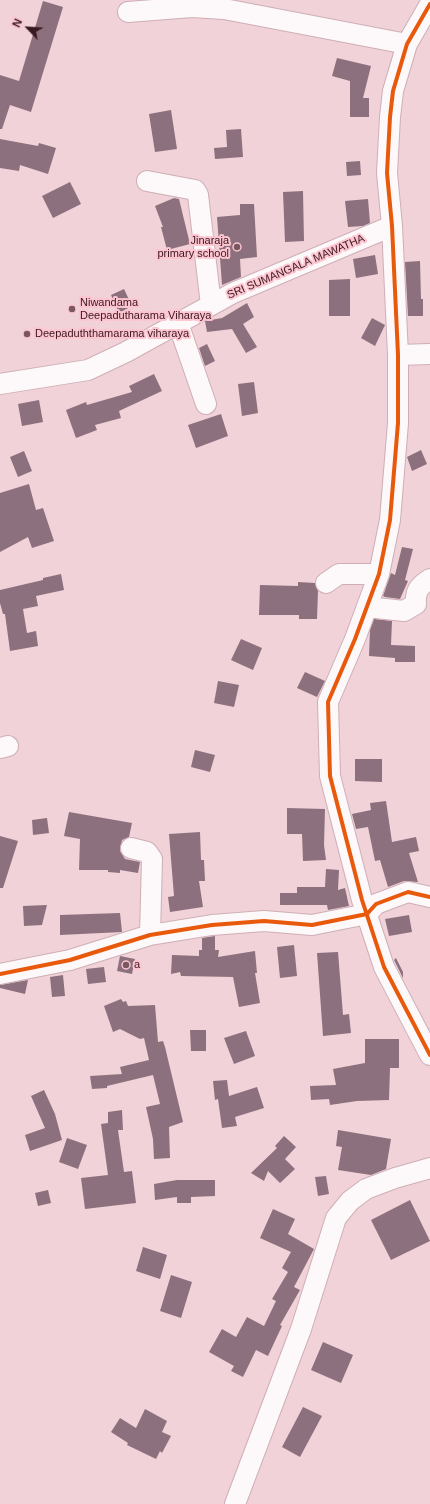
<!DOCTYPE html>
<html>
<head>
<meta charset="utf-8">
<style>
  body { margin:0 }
  #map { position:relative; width:430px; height:1504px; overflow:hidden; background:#f0d2d8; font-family:Arial,sans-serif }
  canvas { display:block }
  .north { position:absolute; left:8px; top:8px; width:40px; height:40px; -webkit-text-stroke:3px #fdc5d0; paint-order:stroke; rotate:295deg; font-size:11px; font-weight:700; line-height:16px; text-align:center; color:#391820 }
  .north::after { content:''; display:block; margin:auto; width:14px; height:18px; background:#391820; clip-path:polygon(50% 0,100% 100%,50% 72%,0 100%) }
</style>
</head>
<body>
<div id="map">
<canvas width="430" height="1504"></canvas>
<div class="north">N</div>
</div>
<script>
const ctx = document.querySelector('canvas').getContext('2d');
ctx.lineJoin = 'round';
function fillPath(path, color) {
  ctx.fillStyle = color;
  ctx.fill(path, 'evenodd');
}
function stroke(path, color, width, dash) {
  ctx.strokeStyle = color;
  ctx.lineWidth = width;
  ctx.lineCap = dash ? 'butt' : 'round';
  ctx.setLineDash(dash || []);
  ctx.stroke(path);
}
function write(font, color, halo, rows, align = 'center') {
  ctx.font = font + ' Arial,sans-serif';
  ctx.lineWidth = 4;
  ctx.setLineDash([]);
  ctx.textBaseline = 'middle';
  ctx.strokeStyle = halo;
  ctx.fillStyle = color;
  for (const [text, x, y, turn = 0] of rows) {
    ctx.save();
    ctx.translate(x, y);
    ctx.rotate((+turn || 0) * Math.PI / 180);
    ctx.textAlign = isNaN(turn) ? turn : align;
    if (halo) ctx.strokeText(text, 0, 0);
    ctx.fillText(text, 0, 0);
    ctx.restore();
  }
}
fillPath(new Path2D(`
  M43 1 63 7 31 112 10 105 2 129H0V75L19 81Z
  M337 58 371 66 363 98H369V117H350V81L332 76Z
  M171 110 177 149 155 152 149 114Z
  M241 129 243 157 215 159 214 148 227 147 226 130Z
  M0 139 38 146 39 143 56 148 48 174 20 165 19 171 0 168Z
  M360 161 361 175 347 176 346 162Z
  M70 182 81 204 53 218 42 196Z
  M303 191 304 241 285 242 283 192Z
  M174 198 179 199 190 244 167 250 161 227H163L155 206Z
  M368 199 370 223 363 226 348 227 345 201Z
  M240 204H254L257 257 240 259 241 277 222 285 217 217 240 215Z
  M375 255 378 274 356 278 353 259Z
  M420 261 421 299H423V316H408L405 262Z
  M350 279V316H329V280Z
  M124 289 132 306 119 313 111 295Z
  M247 303 254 317 243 324 257 347 246 353 232 329 207 332 205 321 222 318Z
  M372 318 385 325 375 346 361 338Z
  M207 344 215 361 205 366 199 348Z
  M154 374 162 391 119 411 121 418 95 425 97 430 76 438 66 410 86 402 87 405 132 392 129 386Z
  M254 382 258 413 242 416 238 384Z
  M39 400 43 422 22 426 18 404Z
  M221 414 228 436 196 448 188 425Z
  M421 450 427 464 412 471 407 457Z
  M24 451 32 471 18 477 10 457Z
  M29 484 36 510 43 508 54 541 32 548 28 537 0 552V493Z
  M402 547 413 549 405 580 408 581 400 599 385 597 383 596 391 573 395 575Z
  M61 574 64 590 36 596 38 606 23 609 27 633 36 631 38 646 10 651 5 614H3L0 603V590L43 580V578Z
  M298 582 315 583 318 591 317 619H299V615H259L260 585 298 586Z
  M374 619 392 621 391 645 415 646V662H395V658L369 656 370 630Z
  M241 639 262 648 253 670 231 660Z
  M305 672 325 681 317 697 297 688Z
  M218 681 239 685 234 707 214 703Z
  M195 750 215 755 210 772 191 767Z
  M355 759H382V782L355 781Z
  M386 801 392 842 416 837 419 851 409 853 418 882 404 881 388 887 380 860 375 861 368 827 356 829 352 814 371 810 370 803Z
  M287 808 325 809 324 845 326 860 303 861 302 834H287Z
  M69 812 132 823 129 837 122 840 120 851 125 859 140 862 138 873 120 870V873L108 872V870H79L80 839 64 836Z
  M47 818 49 833 33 835 32 820Z
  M200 832 201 860H204L205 881H199L203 907 170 912 168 897 174 896 169 834Z
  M0 836 18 841 3 888H0Z
  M326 869 339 870 338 890 345 888 349 906 328 910 327 905H280V893H297V887H325Z
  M47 905 42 925 24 926 23 906Z
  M120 913 122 932 60 935V915Z
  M409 915 412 932 389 936 385 919Z
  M215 936V950H219L218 957 255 951 257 973H255L260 1003 239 1007 233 977 181 976 180 972 171 974 172 955 199 956V950H202V938Z
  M294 945 297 976 280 978 277 947Z
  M338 952 343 1015 349 1014 351 1033 323 1036 317 953Z
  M120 956 135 959 132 974 117 971Z
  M396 958 403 972V978L394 960Z
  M104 967 106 982 88 984 86 969Z
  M63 975 65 996 52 997 50 977Z
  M28 980 25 994 0 988V985Z
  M121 999 123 1002 126 1001 128 1006 155 1005 158 1042 163 1041 165 1047 183 1122 169 1127 170 1158 154 1159 153 1139 146 1107 160 1104 153 1075 107 1086V1088L92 1089 90 1076 122 1074 120 1067 149 1060 144 1038 140 1039 120 1029 113 1032 104 1006Z
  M190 1030H206V1051H191Z
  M246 1031 255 1056 234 1064 224 1038Z
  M365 1039H399V1068H390L389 1100 357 1101 330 1105 329 1099 311 1100 310 1086 336 1085 333 1069 365 1063Z
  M227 1080 229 1096 257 1087 264 1108 235 1117 237 1126 222 1128 218 1099 215 1100 213 1081Z
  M44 1090 55 1114 62 1140 30 1151 25 1135 45 1128 31 1096Z
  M122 1110 123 1130H118L124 1172 132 1171 136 1203 85 1209 81 1178 108 1175 101 1124 108 1123V1112Z
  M338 1130 391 1139 386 1169 371 1175 338 1170 342 1147 336 1146Z
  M284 1136 296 1147 285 1159 295 1169 280 1183 268 1171 264 1181 251 1173 277 1148 275 1146Z
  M67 1138 87 1145 78 1169 59 1162Z
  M326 1176 329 1194 318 1196 315 1177Z
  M177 1180H215V1196L191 1197V1203H177V1197L155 1200 154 1184Z
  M48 1190 51 1203 38 1206 35 1193Z
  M410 1200 430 1241 391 1260 371 1220Z
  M273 1209 295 1219 288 1234 314 1249 294 1287 300 1290 280 1325 282 1326 268 1356 256 1350 243 1377 231 1371 234 1366 209 1352 222 1329 236 1337 247 1317 264 1326 276 1301 272 1299 288 1272 282 1268 291 1252 260 1238Z
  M143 1247 167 1255 160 1279 136 1271Z
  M171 1275 192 1282 181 1318 160 1311Z
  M323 1342 353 1355 341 1383 311 1370Z
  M303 1407 322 1416 300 1457 282 1447Z
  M145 1409 167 1421 162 1432 171 1436 162 1453 160 1451 156 1459 127 1445 128 1443 111 1432 120 1418 136 1428Z`), '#8d707d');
const minor = new Path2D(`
  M430 4 407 44 393 91 390 117 387 173 392 226 398 355V423L390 520 379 574 355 639 328 702 330 776 362 900 384 967 430 1055
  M128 12 192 7 224 9 407 44
  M147 181 195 190 198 195 211 305
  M178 323 206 404
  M398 355 430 354
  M0 384 88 370 126 352 233 293 392 226
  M326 583 339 574H379
  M367 607 404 611 416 604C415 591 419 586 430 579
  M0 748 8 746
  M131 848 147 852 152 859 150 935
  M0 974 70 960 150 935 212 925 264 921 312 925 367 914 376 904 408 892 430 897
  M235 1504 301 1329 336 1218 350 1201 366 1189 395 1178 430 1168`);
stroke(minor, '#ceafb6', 22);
stroke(minor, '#fdf8f9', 20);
stroke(new Path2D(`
  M430 4 407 44 393 91 390 117 387 173 392 226 398 355V423L390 520 379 574 355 639 328 702 330 776 362 900 384 967 430 1055
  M0 974 70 960 150 935 212 925 264 921 312 925 367 914 376 904 408 892 430 897`), '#e8590c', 4);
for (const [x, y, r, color] of [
  [237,247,4,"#795960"],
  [72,309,4,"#795960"],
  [27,334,4,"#795960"],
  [126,965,4,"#795960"]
]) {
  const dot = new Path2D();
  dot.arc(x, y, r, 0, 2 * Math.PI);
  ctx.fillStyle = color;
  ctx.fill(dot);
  stroke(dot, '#fdc5d0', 1.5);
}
write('11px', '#391820', '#fdc5d0', [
  ["Jinaraja",229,241,"right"],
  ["primary school",229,254,"right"],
  ["Niwandama",80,303],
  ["Deepadutharama Viharaya",80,316],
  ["Deepaduththamarama viharaya",35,334],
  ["a",134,965]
], 'left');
write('11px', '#391820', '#fdc5d0', [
  ["SRI SUMANGALA MAWATHA",296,267,-23]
]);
</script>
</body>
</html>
